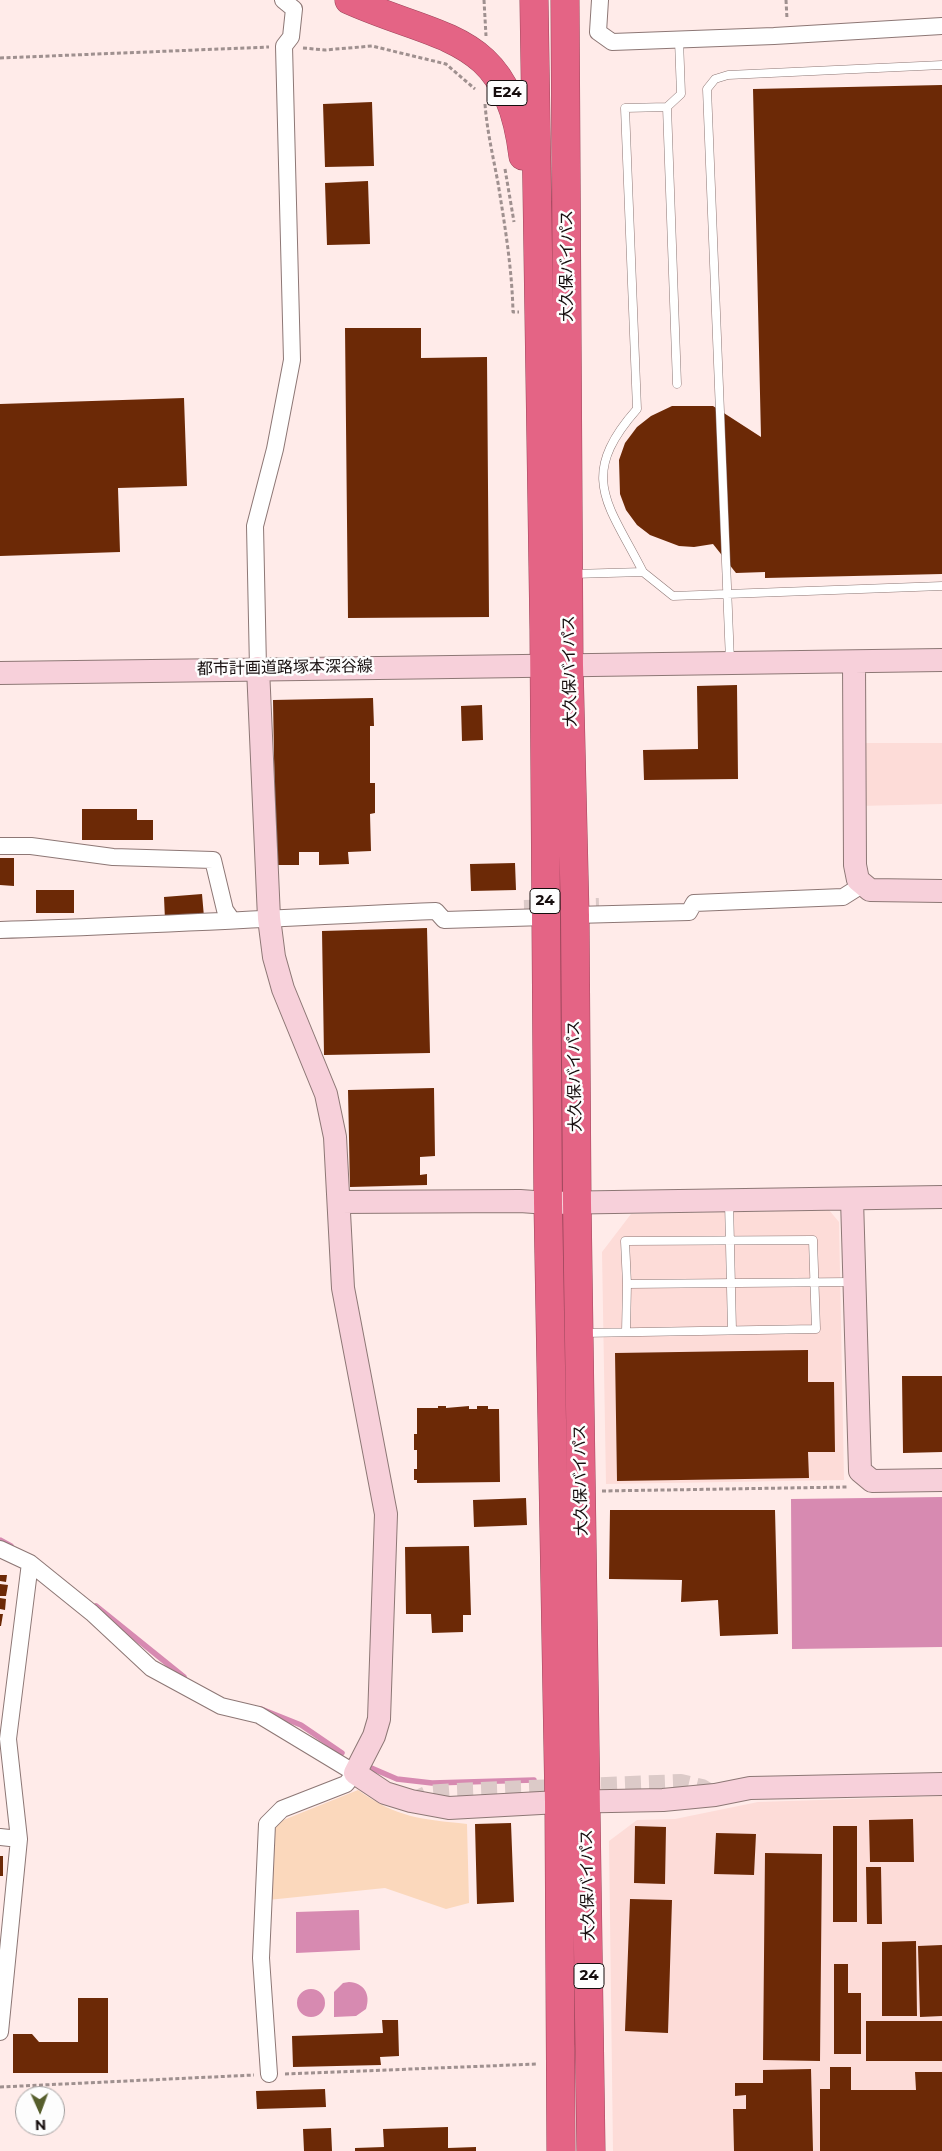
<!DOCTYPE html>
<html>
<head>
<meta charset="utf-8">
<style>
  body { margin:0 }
  #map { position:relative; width:942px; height:2151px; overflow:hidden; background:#ffebe9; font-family:Montserrat,sans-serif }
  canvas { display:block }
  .north { position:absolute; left:15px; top:2086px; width:50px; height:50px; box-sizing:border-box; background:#fdfdfd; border:1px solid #a09d9d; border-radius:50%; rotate:178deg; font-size:14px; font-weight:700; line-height:20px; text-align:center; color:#150d0d }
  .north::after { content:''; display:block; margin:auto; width:18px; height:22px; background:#565e2c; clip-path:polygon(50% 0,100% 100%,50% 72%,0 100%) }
</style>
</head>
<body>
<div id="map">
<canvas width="942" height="2151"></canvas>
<div class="north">N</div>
</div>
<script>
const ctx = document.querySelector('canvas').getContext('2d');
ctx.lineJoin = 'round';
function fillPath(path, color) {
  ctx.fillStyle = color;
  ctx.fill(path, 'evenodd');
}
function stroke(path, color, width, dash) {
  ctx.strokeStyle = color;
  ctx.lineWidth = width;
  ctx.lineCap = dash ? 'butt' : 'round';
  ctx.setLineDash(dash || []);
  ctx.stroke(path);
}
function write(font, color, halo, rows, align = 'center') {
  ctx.font = font + ' Montserrat,"Noto Sans JP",sans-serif';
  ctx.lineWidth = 5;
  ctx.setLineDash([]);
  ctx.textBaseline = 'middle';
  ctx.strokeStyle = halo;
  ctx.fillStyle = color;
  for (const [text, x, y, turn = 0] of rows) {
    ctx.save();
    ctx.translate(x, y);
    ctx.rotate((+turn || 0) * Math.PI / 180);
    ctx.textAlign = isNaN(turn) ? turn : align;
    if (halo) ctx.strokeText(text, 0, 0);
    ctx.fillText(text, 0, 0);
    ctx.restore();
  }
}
fillPath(new Path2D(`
  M858 743H942V804L859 806Z
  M829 1210 839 1222 844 1480 606 1484 602 1252 631 1214Z
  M942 1796V2151H613L609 1841 637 1820 675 1819 758 1802Z`), '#fddcd8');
fillPath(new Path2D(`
  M358 1790C397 1818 421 1819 467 1824L469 1903 446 1909 385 1888 268 1900 269 1840 276 1823Z`), '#fbd8bc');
fillPath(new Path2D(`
  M942 1497V1647L792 1649 791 1499Z
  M359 1910 360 1950 296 1953V1912Z
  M349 1982C364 1983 371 1994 366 2009L356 2016 334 2017V1992L343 1983Z
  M297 2003a14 14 0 1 1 28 0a14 14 0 1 1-28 0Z`), '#d78ab1');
stroke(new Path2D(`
  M0 1540 11 1546
  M96 1606 184 1677
  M261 1709 301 1725 342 1753
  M369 1767 397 1779 432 1783 534 1780`), '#d78ab1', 5.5);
fillPath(new Path2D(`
  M942 85V574L765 578V572L736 573 713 544 694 547 679 546 650 535 637 525 626 510 620 494 619 460 625 443 637 427 651 416 672 406H713L761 437 753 89Z
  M372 102 374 166 325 167 323 104Z
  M368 181 370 244 327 245 325 183Z
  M345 328H421V358L487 357 489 617 348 618Z
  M184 398 187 486 118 488 120 552 0 556V404Z
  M737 685 738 779 644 780 643 750 698 749 697 686Z
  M373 698 374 726H370V783H375V813L370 814 371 851 348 852 349 864 319 865V852H299V865H276L273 700Z
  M482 705 483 740 462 741 461 706Z
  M82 809H137V820H153V840H82Z
  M0 858H14V886L0 885Z
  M515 863 516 890 471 891 470 864Z
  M36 890H74V913H36Z
  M202 894 204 917 165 920 164 897Z
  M427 928 430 1053 324 1055 322 931Z
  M434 1088 435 1156 420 1157V1175L427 1174V1185L350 1187 348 1090Z
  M808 1350V1382H834L835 1452H808L809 1478 617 1481 615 1353Z
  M902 1376H942V1452L903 1453Z
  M438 1406H446V1408L469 1406V1409H477V1406H488V1409H499L500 1482 417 1483V1480H414V1469H417V1450H414V1434H417V1408H438Z
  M526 1498 527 1525 474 1527 473 1500Z
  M610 1510H775L778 1634 720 1636 718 1600 681 1602 682 1580 609 1579Z
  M469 1546 471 1615H463V1632L432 1633 431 1614H406L405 1547Z
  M0 1575H7L6 1582 0 1581Z
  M0 1584 8 1585 6 1596H0Z
  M0 1598 6 1599 5 1610 0 1609Z
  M0 1614H3L1 1626H0Z
  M913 1819 914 1862H870L869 1820Z
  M511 1823 514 1902 477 1904 475 1824Z
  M635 1826 666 1827 665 1884 634 1883Z
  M833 1826H857V1922H833Z
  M716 1833 756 1834 754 1875 714 1874Z
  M765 1853 822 1854 820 2061 763 2060Z
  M0 1856H3V1876H0Z
  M866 1867H881L882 1924H867Z
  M630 1899 672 1900 668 2033 625 2031Z
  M916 1941 917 2016H882V1942Z
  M942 1945V2016L920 2017 918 1946Z
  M834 1964H848V1993H861V2054H834Z
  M78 1998H108V2073H13V2034H32L39 2042H78Z
  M382 2020H398L399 2056 380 2057 381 2065 293 2067 292 2036 383 2033Z
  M866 2021H942V2061H866Z
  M830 2067H851V2090H916L915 2072H942V2151H820V2089H830Z
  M811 2069 813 2151H734L733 2109H746V2095L735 2096V2083H763V2070Z
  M325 2089 326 2107 257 2109 256 2091Z
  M448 2127V2148L476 2147V2151H355V2148L384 2147 383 2129Z
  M331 2128 332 2151H304L303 2129Z`), '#6c2906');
stroke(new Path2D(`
  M524 908 599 906
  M411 1801 428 1793 454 1791 681 1782 702 1787 714 1794`), '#dccac8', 16, [16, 8]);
const lane = new Path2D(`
  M677 384 667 107 681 94 679 40
  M643 572C608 503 577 477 637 409L625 108 667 107
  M573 574 643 572 673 596 942 586
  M730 661 707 89 715 79 728 75 942 65
  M729 1202 732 1330
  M626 1332 627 1284 851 1282
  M583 1333 816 1329 813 1240 625 1241 627 1284`);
const street = new Path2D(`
  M600 0 598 32 612 42 774 36 942 26
  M258 668 255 526 275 449 292 360 284 46 291 37 294 9 283 0
  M0 846H31L113 857 213 860 225 910 232 920
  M575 915 689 912 694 903 843 897 862 885
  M0 930C146 926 291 917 436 911L444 920 545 917
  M0 1549 30 1563 92 1613 151 1668 221 1706 259 1715 355 1773 346 1784 282 1809 267 1824 261 1958 269 2074
  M0 1837 19 1839
  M0 2032 19 1839 8 1739 30 1563`);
const secondary = new Path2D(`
  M854 662 855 865 858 880 870 890 942 891
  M258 668 269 918 274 957 283 989 326 1094 335 1137 343 1288 386 1514 379 1719 374 1736 355 1773 385 1793 411 1801 449 1808 559 1802 663 1800 715 1795 750 1788 942 1784
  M0 673C314 667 628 667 942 660
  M852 1199 860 1471 872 1481 942 1480
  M339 1202 520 1201 548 1203 942 1197`);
const highway = new Path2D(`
  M349 0C443 42 508 32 523 156
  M534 0 544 630 548 1203 559 1802 561 2151
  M565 0 569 665 575 915 577 1203 591 2151`);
stroke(lane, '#8d7775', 9);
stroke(street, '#8d7775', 18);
stroke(secondary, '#8d7775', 24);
stroke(highway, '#9c465b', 29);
stroke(new Path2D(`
  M484 0 486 36
  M786 0 787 19
  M303 48 325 50 372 46 446 64 475 89
  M0 58 269 47
  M485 104C487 131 493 156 498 183 505 226 512 269 513 312H519
  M505 169 514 222
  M602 1491 848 1487
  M285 2074 538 2064
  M0 2087 254 2075`), '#9f908f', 3, [4, 2.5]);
stroke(lane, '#fff', 8);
stroke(street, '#fff', 16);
stroke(secondary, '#f7d0da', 22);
stroke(highway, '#e46485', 28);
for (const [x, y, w] of [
  [507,93,40],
  [545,901,30],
  [589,1976,30]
]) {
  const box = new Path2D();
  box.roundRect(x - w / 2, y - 12.5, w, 25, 4);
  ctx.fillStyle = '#fdfdfd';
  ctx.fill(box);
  stroke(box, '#150d0d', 1);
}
write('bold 15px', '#150d0d', null, [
  ["E24",507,93],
  ["24",545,901],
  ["24",589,1976]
]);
write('16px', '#150d0d', '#fdfdfd', [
  ["大久保バイパス",567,266,-90],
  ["都市計画道路塚本深谷線",285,668,-1],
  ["大久保バイパス",570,671,-91],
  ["大久保バイパス",575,1076,-91],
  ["大久保バイパス",581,1480,-91],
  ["大久保バイパス",588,1885,-91]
]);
</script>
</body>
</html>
